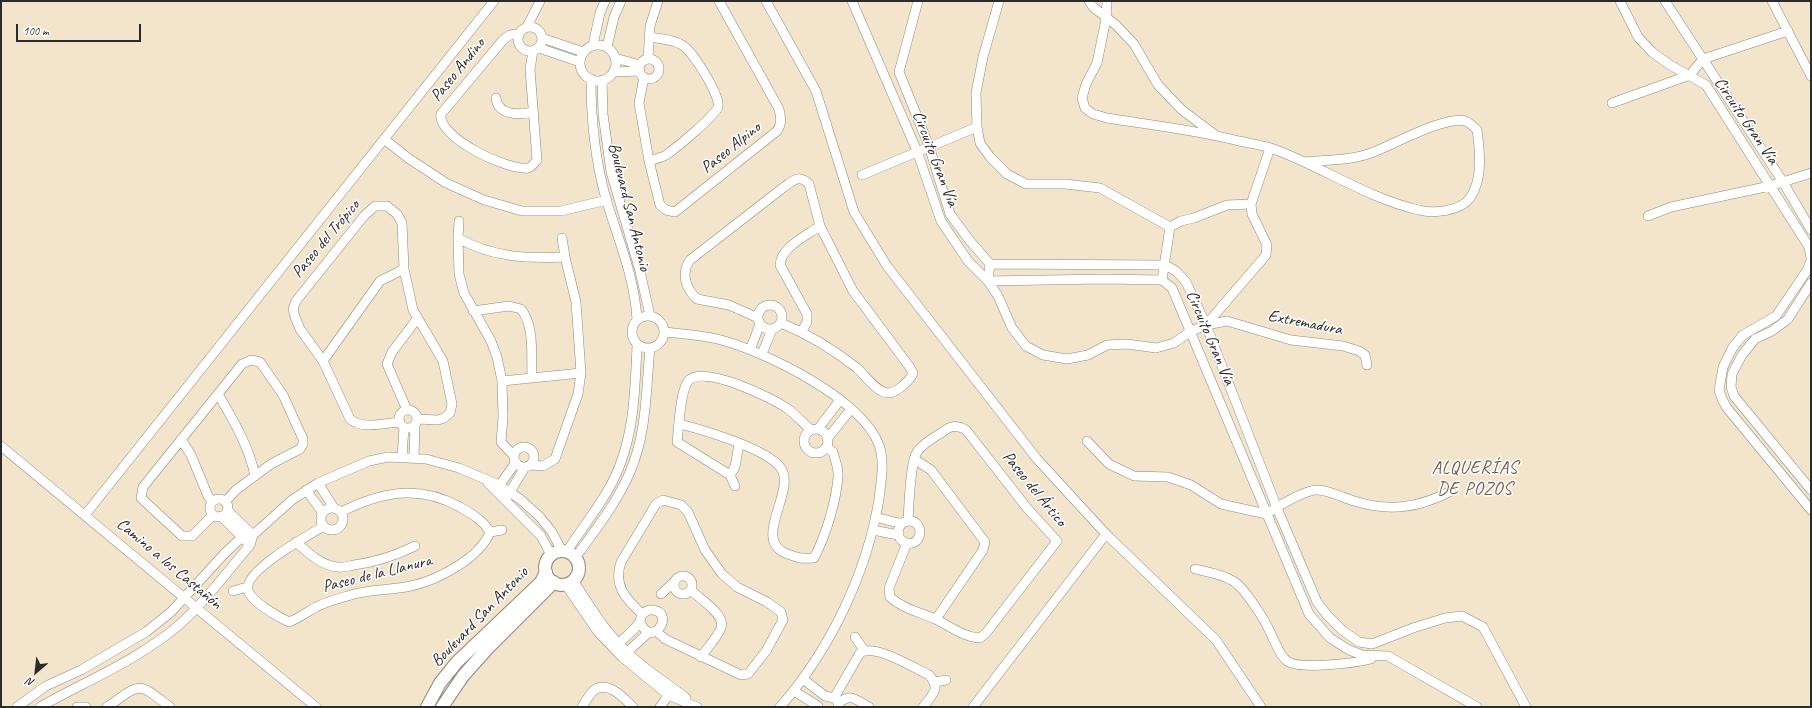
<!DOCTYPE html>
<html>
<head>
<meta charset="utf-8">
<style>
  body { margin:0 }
  #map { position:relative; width:1812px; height:708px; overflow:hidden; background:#f3e5cb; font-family:Caveat,sans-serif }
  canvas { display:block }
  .frame { position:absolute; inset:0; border:2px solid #2b2b2b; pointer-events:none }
  .north { position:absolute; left:16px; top:652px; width:40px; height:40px; -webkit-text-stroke:3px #fff; paint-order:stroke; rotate:208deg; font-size:11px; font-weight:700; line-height:16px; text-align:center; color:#2b2b2b }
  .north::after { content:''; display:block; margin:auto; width:14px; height:18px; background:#2b2b2b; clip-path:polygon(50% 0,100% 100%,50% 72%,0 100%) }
  .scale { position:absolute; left:16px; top:24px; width:125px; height:18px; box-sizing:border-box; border:2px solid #2b2b2b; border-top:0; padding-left:5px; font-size:12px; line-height:14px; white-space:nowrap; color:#2b2b2b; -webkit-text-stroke:3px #fff; paint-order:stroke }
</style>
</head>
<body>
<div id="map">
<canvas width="1812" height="708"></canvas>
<div class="frame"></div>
<div class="north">N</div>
<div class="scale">100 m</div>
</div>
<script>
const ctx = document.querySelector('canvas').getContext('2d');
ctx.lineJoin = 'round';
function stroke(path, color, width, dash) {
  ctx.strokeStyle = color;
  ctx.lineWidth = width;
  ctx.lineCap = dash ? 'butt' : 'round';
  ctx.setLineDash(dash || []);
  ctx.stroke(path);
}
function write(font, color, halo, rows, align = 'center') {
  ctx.font = font + ' Caveat,sans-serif';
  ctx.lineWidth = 3;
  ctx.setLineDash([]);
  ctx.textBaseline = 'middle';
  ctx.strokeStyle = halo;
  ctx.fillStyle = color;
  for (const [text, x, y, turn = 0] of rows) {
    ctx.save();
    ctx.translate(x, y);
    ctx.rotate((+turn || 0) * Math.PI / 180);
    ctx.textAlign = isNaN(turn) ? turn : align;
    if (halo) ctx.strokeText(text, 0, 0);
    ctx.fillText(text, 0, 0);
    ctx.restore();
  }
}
const minor = new Path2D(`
  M766 1 816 91 854 212 887 266 1037 459 1106 534 1216 640 1261 707
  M852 1 917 151 941 221 968 261 988 281 1104 279 1162 280 1172 288 1309 614 1330 638 1349 650 1362 655 1388 656 1477 707
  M999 1 983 57 976 93 977 127 980 143 990 157 1007 174 1026 184H1065L1100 188 1170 227
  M1089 1 1093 7 1116 25 1134 44 1158 85 1182 110 1214 134
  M1107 1 1106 19 1097 63 1086 84 1082 98 1085 108 1093 114 1107 118C1151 125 1196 130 1239 141 1249 143 1261 145 1271 148 1321 166 1367 198 1419 210 1433 214 1461 211 1470 198 1483 179 1480 152 1477 130 1474 127 1469 122 1465 121 1446 115 1391 146 1371 153 1349 161 1326 160 1304 162
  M1620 1 1638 37 1652 52 1670 65 1706 85 1809 247 1811 258
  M1665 1 1783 182 1811 230
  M1772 1 1811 76
  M518 39a12 12 0 1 1 24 0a12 12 0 1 1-24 0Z
  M527 27 540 1
  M519 34 510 35 503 40 441 114C437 137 507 171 528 168 532 167 534 163 537 160L530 69 533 51
  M542 38 583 52
  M580 63a18 18 0 1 1 36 0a18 18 0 1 1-36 0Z
  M593 45 600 13 605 1
  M607 47 614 17 621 1
  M539 48 580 62
  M615 58 640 65
  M648 59 650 26 658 1
  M639 69a10 10 0 1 1 20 0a10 10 0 1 1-20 0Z
  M613 72 640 71
  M899 72 929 146 950 214 970 241 990 264 1165 265 1176 271 1186 282 1206 325 1277 508 1317 602 1327 615 1342 630 1359 642 1372 644 1413 628 1445 618 1462 616 1483 627 1526 707
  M899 72 918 1
  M644 77 639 103 649 161 660 205 666 210 675 212 777 131C782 124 781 117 779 109L719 1
  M591 79C591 120 595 160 606 199 618 239 635 278 637 320
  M602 80 603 114 611 172 640 271 650 316
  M496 98C498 116 520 115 533 112
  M1612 103 1690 75 1703 59 1788 31
  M384 139 408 158 446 183 484 200 522 211H561L607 200
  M649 161C655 159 661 158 666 155 676 148 714 117 718 107 721 96 692 50 682 45 673 39 660 39 649 37
  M862 175 977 127
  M1648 216 1671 207 1770 186 1811 173
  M1170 227 1181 221 1194 218 1227 205 1251 204
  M458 238 459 221
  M562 238 565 257
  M1811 260 1808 269 1776 316 1743 335 1733 347 1723 367 1719 390 1722 399 1727 408 1811 510
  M990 264 988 281 998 296 1012 328 1026 346 1043 355 1067 359 1088 355 1107 345 1127 344 1156 348 1174 343 1191 331 1206 325 1266 255 1267 245 1252 214 1251 204 1270 148
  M1162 280 1170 227
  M1811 283 1788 319 1772 331 1755 339 1742 355 1732 374 1731 387 1734 396 1811 490
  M758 317a12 12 0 1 1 24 0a12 12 0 1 1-24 0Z
  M473 311 509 306 521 309C535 327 531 356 532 378
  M632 332a16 16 0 1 1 32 0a16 16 0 1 1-32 0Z
  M758 318 729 305 697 299C685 288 681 273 690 260L784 187C794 180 799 174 809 184L820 226 853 291 909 366 913 373C910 381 896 393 888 393 876 392 865 375 857 368 834 350 808 334 781 323
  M1206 325 1227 321 1291 340 1343 346 1359 351 1365 355 1367 365
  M802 331 807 322V314L780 265C781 247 806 236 820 226
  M664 332C683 334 702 335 721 340 766 352 862 399 879 445 885 462 881 481 879 499 867 573 830 650 780 707
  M750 350 760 324
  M762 354 772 329
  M323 361 380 281 404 269
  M502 381 581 373
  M218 394C233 420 249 446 255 476
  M407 410 387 364 392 352 417 319
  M399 419a9 9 0 1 1 18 0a9 9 0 1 1-18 0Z
  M400 422C384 423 363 430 350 419L323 361 300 329 295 317 293 309 296 301 364 216 375 206H387L397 214 402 223 404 269 413 310 443 361 452 404 450 413 444 418 438 420 417 419
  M680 424C703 430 765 448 780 467 798 489 752 538 785 553 798 558 801 559 814 558 826 535 836 502 838 477 839 469 835 460 833 452L826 447
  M818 429 840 400
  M804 441a12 12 0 1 1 24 0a12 12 0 1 1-24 0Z
  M181 439 191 455 208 496 212 501
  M827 439 851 409
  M1087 441 1109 464 1134 476 1168 477 1191 485 1221 504 1266 514C1277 507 1305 489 1318 490 1328 490 1344 498 1354 501 1389 512 1419 508 1451 491
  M739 444 735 467 730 475 677 442C679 427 680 389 689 380 704 365 773 398 788 409 796 415 803 423 811 430
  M1 446 316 707
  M514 457a10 10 0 1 1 20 0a10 10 0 1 1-20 0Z
  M514 456 501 442 503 417 502 381 497 357 491 341 464 293 459 274 458 238C491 257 527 259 565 257L576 302 581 373 578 394 555 459 543 466 531 465
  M402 457 404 427
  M414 458 415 425
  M914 459 931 470 985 542 983 550 936 619
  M730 475 735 486
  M318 483 334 508
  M488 483 541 536 551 555
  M497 489 516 462
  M306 490 323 513
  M507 497 525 467
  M210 508a9 9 0 1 1 18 0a9 9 0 1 1-18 0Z
  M321 519a11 11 0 1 1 22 0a11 11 0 1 1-22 0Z
  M227 510 253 535
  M85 515 494 1
  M213 515 192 536H182L141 498 143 487 242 364 251 360 260 362 283 395 303 439V444L300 449 271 464 236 490 225 502
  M221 516 246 541
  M876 517C884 519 892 522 900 523 904 523 906 521 910 521 917 521 922 529 919 537 913 551 889 540 902 523
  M324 526C309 535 243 571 248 590 251 602 279 617 289 622 299 618 307 612 316 607 328 601 341 598 354 594 372 589 393 590 411 586 438 580 480 558 490 532 483 520 472 514 460 507 418 484 381 492 341 512
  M873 530 898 535
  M490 532 502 530
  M296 542C308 553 322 566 338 567 343 568 349 566 354 565 376 562 395 556 415 546
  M907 543 889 588 890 597C902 608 919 612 935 619 950 626 963 637 980 638L986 633 1057 541 1027 508 966 430C956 424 950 426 941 433 933 438 922 444 917 452 910 463 909 506 908 520
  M567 551C580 531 596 511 608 490 634 446 635 395 637 345
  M576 557C595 530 617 503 630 472 647 433 646 389 650 348
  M1195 569C1207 572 1222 574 1233 581 1244 587 1265 620 1270 632 1275 641 1279 655 1287 661 1299 670 1355 663 1371 659
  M674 585a9 9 0 1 1 18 0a9 9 0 1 1-18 0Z
  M573 580C589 605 605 632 627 652 645 670 666 682 686 698
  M565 584 598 632 622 657 668 695 697 707
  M233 591 247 587
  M692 591C700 599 726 615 721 628 717 638 707 648 701 657
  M661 594 674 582
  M642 614C626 599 613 586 621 562L656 504 663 500 681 505 688 512 705 550 722 574 737 587 767 602 781 612 783 620 766 651 748 674 741 675 665 639 656 631
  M855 637 864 650
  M614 647C622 640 633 632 639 623 641 621 640 618 642 615 644 612 649 609 653 610 676 613 652 650 640 622
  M623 656 649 632
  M803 679 825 696 834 698 837 700 839 707
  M935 682 946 680
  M794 691 818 706
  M834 698 860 653C874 643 914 668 929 675 941 689 933 694 923 707
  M838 704C851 692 856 700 869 707
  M17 707 46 686 81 670 146 632 171 612 225 553 242 537 253 535 292 500 318 483 369 461 388 457 426 459 459 468 499 485 520 499 539 516 552 532 562 551
  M40 707C86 681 138 660 179 625 205 602 227 572 250 545L253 535
  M77 707H86
  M107 707C142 683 136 681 170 707
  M582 707C585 702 589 695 593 691 607 679 624 698 633 707
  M660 707 672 690
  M973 707 1106 534`);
const tertiary = new Path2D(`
  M545 568a17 17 0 1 1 34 0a17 17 0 1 1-34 0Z
  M427 707 440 683 457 662 541 582 546 572
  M442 707 463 676 488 648 554 582`);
stroke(minor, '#8f887b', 10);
stroke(tertiary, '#8f887b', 14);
stroke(minor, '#fff', 9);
stroke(tertiary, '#fff', 12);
write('17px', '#2b2b2b', '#fff', [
  ["Paseo Andino",458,70,-51],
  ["Circuito Gran Vía",1746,121,56],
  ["Paseo Alpino",731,148,-39],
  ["Circuito Gran Vía",935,159,69],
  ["Boulevard San Antonio",629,207,76],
  ["Paseo del Trópico",326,239,-50],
  ["Extremadura",1305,323,11],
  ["Circuito Gran Vía",1210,338,67],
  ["Paseo del Ártico",1034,489,51],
  ["Camino a los Castañón",169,564,40],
  ["Paseo de la Llanura",377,574,-14],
  ["Boulevard San Antonio",480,617,-46]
]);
ctx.letterSpacing = '1px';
write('18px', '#71574c', '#fff', [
  ["ALQUERÍAS",1475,468],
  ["DE POZOS",1475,489]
]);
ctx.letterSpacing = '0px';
</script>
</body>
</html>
